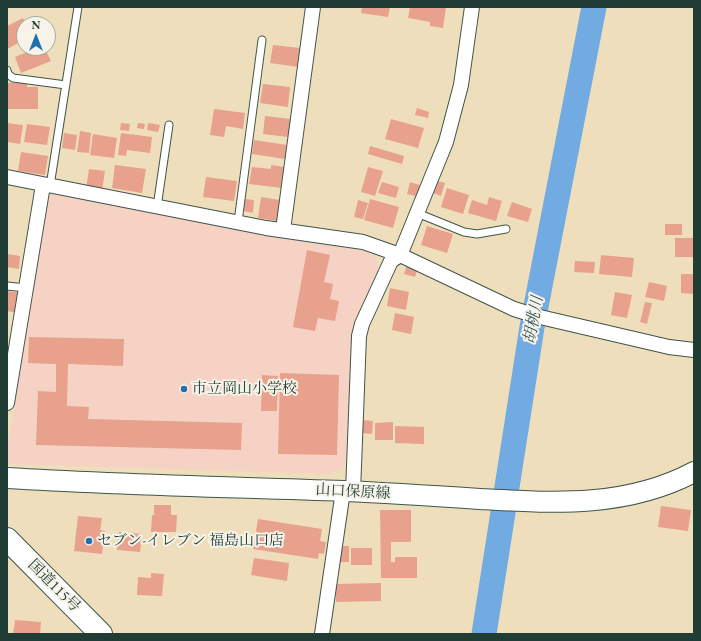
<!DOCTYPE html>
<html>
<head>
<meta charset="utf-8">
<style>
  body { margin:0 }
  #map { position:relative; width:701px; height:641px; overflow:hidden; background:#efdebc; font-family:"EB Garamond",serif }
  canvas { display:block }
  .frame { position:absolute; inset:0; border:8px solid #1f3d34; pointer-events:none }
  .north { position:absolute; left:16px; top:16px; width:40px; height:40px; box-sizing:border-box; background:#f7f3e8; border:1px solid #a1aaa0; border-radius:50%; rotate:0deg; font-size:11px; font-weight:700; line-height:16px; text-align:center; color:#1f3d34 }
  .north::after { content:''; display:block; margin:auto; width:14px; height:18px; background:#1f6fb2; clip-path:polygon(50% 0,100% 100%,50% 72%,0 100%) }
</style>
</head>
<body>
<div id="map">
<canvas width="701" height="641"></canvas>
<div class="frame"></div>
<div class="north">N</div>
</div>
<script>
const ctx = document.querySelector('canvas').getContext('2d');
ctx.lineJoin = 'round';
function fillPath(path, color) {
  ctx.fillStyle = color;
  ctx.fill(path, 'evenodd');
}
function stroke(path, color, width, dash) {
  ctx.strokeStyle = color;
  ctx.lineWidth = width;
  ctx.lineCap = dash ? 'butt' : 'round';
  ctx.setLineDash(dash || []);
  ctx.stroke(path);
}
function write(font, color, halo, rows, align = 'center') {
  ctx.font = font + ' "EB Garamond","Noto Serif JP",serif';
  ctx.lineWidth = 4;
  ctx.setLineDash([]);
  ctx.textBaseline = 'middle';
  ctx.strokeStyle = halo;
  ctx.fillStyle = color;
  for (const [text, x, y, turn = 0] of rows) {
    ctx.save();
    ctx.translate(x, y);
    ctx.rotate((+turn || 0) * Math.PI / 180);
    ctx.textAlign = isNaN(turn) ? turn : align;
    if (halo) ctx.strokeText(text, 0, 0);
    ctx.fillText(text, 0, 0);
    ctx.restore();
  }
}
fillPath(new Path2D(`
  M54 192 358 248 375 256 379 270 353 324 346 462 342 468 330 474 7 464V453L47 197Z`), '#f6d2c4');
stroke(new Path2D(`
  M484 634 532 327 594 7`), '#71abe1', 25);
fillPath(new Path2D(`
  M362 7H390L388 17 361 13Z
  M410 7H446L443 28 430 26V22L408 18Z
  M23 18 26 24H24V40L7 49V26Z
  M273 45 300 48 298 67 270 63Z
  M37 48 39 54 46 51 51 61 21 73 15 57Z
  M7 83H27V87H38V109H7Z
  M263 84 290 87 288 107 260 103Z
  M417 108 429 112 428 118 415 115Z
  M214 109 245 113 243 129 226 126 224 137 210 135Z
  M265 116 291 119 288 137 263 134Z
  M391 119 424 128 418 148 385 139Z
  M7 123 23 125 20 144 8 142Z
  M121 123 130 124 129 131 120 130Z
  M138 123 145 124 144 129 137 128Z
  M148 123 160 125 158 132 147 130Z
  M27 124 50 127 47 145 24 142Z
  M80 131 91 133 89 153 77 152Z
  M64 133 77 135 75 150 62 148Z
  M121 133 152 137 150 153 127 150 126 156 118 155Z
  M93 134 117 138 114 158 90 155Z
  M254 140 287 145 285 159 252 154Z
  M370 146 404 156 402 164 368 154Z
  M21 152 48 156 45 175 18 171Z
  M115 165 146 169 142 193 112 188Z
  M271 165 285 167 282 188 249 184 252 167 271 169Z
  M368 167 383 171 375 196 361 192Z
  M89 169 105 171 102 191 86 189Z
  M206 177 237 181 234 201 203 197Z
  M437 181 445 183 441 196 433 193Z
  M382 182 399 187 396 198 378 193Z
  M410 182 423 186 420 197 407 194Z
  M447 188 469 195 463 214 441 207Z
  M261 197 280 200 277 221 258 218Z
  M489 197 502 201 496 221 468 213 472 200 487 205Z
  M245 199 254 200 253 213 244 211Z
  M370 199 399 207 393 228 364 220Z
  M358 200 368 203 363 219 354 217Z
  M512 202 532 209 528 222 507 216Z
  M665 224H682V235H665Z
  M427 226 453 234 447 253 421 245Z
  M675 238H694V257H675Z
  M307 250 330 255 324 282 333 284 330 299 339 301 335 321 318 318 315 331 293 327Z
  M7 254 20 256 19 269 7 267Z
  M601 255 634 258 632 277 599 274Z
  M575 261 595 262 594 273 574 272Z
  M407 264 418 267 415 277 404 274Z
  M681 274H694V294L681 293Z
  M649 282 667 286 664 301 645 297Z
  M390 288 409 292 406 310 387 306Z
  M7 291 20 293 17 313 7 311Z
  M615 292 632 295 627 318 611 315Z
  M645 302 652 303 647 324 640 322Z
  M395 313 414 317 411 334 392 330Z
  M29 337 124 339 123 366 68 364 67 406 89 407 88 419 242 423 241 450 36 445 38 391 56 392V364L28 363Z
  M280 373 339 375 337 455 278 454Z
  M262 375 278 376 277 411H261Z
  M363 420 373 421 372 434 362 433Z
  M393 422V440H375V423Z
  M395 426 424 427V444L395 443Z
  M154 505H171V515H177L176 532H151L152 515H154Z
  M661 506 691 510 688 531 658 527Z
  M380 510H411V542H391V562H395V557H417V578H381Z
  M78 516 102 518 100 530 105 531 102 554 74 551Z
  M258 519 322 529 320 541 326 542 324 554 319 553 318 559 253 549Z
  M119 532 142 534 140 552 117 550Z
  M340 546H349V562H340Z
  M351 548H372V565H351Z
  M254 558 289 563 287 581 251 575Z
  M151 573 164 574 162 596 137 595 138 577 151 578Z
  M381 583V601L336 602V584Z
  M15 620 41 622 40 634H13Z`), '#e8a18c');
const service = new Path2D(`
  M7 70 8 74 13 78 66 85
  M50 186 78 7
  M157 207 169 125
  M417 213 464 232 477 234 506 229
  M238 222 262 40
  M7 286 26 288`);
const minor = new Path2D(`
  M7 177 266 228 363 242 400 255 514 309 540 317 669 347 694 350
  M283 230 313 7
  M7 403 43 185
  M353 492 359 336 362 324 391 261 400 255 446 142 461 85 472 7
  M322 634 343 491`);
const secondary = new Path2D(`
  M7 478C119 485 232 487 344 491 389 493 435 496 480 499 554 503 626 508 694 472`);
const trunk = new Path2D(`
  M7 539 101 634`);
stroke(service, '#3e5548', 9);
stroke(minor, '#3e5548', 16);
stroke(secondary, '#3e5548', 22);
stroke(trunk, '#3e5548', 24);
stroke(service, '#fff', 7);
stroke(minor, '#fff', 14);
stroke(secondary, '#fff', 20);
stroke(trunk, '#fff', 22);
for (const [x, y, r, color] of [
  [184,389,4,"#1f6fb2"],
  [89,541,4,"#1f6fb2"]
]) {
  const dot = new Path2D();
  dot.arc(x, y, r, 0, 2 * Math.PI);
  ctx.fillStyle = color;
  ctx.fill(dot);
  stroke(dot, '#f7f3e8', 1.5);
}
write('15px', '#1f3d34', '#f7f3e8', [
  ["市立岡山小学校",192,389],
  ["セブン-イレブン 福島山口店",97,541]
], 'left');
write('15px', '#1f3d34', '#f7f3e8', [
  ["山口保原線",353,492,3],
  ["国道115号",54,586,45]
]);
write('italic 16px', '#34585f', '#f7f3e8', [
  ["胡桃川",534,320,-80]
]);
</script>
</body>
</html>
